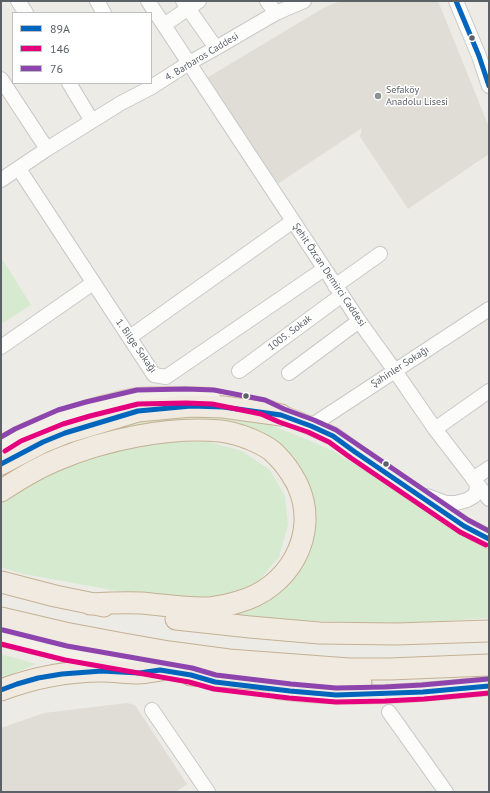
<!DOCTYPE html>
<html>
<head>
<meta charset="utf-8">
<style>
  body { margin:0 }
  #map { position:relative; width:490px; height:793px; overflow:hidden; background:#edebe6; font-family:"PT Sans",sans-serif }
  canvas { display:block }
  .frame { position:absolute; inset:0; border:2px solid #5b6166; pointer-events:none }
  .legend { position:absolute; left:12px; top:12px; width:140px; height:72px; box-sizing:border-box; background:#fff; border:1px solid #bdc0c2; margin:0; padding:5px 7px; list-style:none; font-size:12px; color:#5b6166 }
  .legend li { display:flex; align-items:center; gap:8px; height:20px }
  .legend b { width:20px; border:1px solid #bdc0c2 }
</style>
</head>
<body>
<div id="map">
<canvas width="490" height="793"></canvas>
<div class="frame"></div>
<ul class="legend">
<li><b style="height:5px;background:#0065bd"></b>89A</li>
<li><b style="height:5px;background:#e5007d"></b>146</li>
<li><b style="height:5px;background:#8e44ad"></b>76</li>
</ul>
</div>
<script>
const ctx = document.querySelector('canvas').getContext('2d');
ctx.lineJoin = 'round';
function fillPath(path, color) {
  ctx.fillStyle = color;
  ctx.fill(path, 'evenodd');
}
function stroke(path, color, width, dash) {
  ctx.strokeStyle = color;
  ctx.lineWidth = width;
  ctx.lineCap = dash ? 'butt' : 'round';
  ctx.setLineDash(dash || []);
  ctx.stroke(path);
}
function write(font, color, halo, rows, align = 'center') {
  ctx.font = font + ' "PT Sans",sans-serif';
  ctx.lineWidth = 3;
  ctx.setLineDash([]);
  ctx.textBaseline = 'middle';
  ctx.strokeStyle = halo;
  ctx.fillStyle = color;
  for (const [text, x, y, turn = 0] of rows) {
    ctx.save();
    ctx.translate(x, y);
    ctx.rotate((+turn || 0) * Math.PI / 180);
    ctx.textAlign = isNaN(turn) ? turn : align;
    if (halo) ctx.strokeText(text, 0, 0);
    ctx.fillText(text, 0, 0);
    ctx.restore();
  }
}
fillPath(new Path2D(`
  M341 1H438L489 127V154L408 209 360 137 362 128 276 185 205 79 325 7Z
  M127 703 135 705 187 784 176 792H1V728L44 713Z`), '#dfddd6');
fillPath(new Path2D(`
  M1 257 31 305 1 324Z
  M181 413 249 419 270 425 304 438 335 452 396 490 440 520 489 549V618L402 624 285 620 236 615 262 603 282 589 306 484 207 422 1 484V474L17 463 103 426Z
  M162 442H209L242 451 270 470 285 496 288 525 279 557 256 584 222 597 185 599 117 591 19 573 1 567V501L53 471 112 449Z
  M1 654 36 664 1 679Z`), '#d5eacf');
const minor = new Path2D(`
  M18 1 26 13
  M97 1 104 13
  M148 1 359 321 395 371 435 429 489 499
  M183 1 216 48
  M267 1 276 13
  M456 1 479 56 489 86
  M164 25 199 1
  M1 79 47 149
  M69 83 92 121
  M19 169 154 375 166 377 324 269
  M1 180 47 149 121 103 150 88 189 63 216 48 276 13 304 1
  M335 286 380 254
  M130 337 293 221
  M1 347 93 283
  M239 371 342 295
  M289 373 359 321
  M311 426 489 309
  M435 429 489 391
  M473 479 489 468
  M427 496 446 503H456L467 500 474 496 477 489 476 482
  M152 710 208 792
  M389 712 446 792`);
const major = new Path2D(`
  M268 409 311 426 333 436 355 452 464 526 489 539
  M1 445C34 426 69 414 106 404 116 402 127 398 138 397 163 395 187 396 211 397
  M1 637C45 648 88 657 132 665 156 670 180 671 204 678
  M278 690C348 699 419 693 489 686`);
const highway = new Path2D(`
  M1 464 43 442 65 433 138 411 191 406 223 407 281 415
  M1 491C19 479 39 467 59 459 105 440 169 426 220 431 230 432 240 435 250 439 257 442 266 446 272 451 280 458 287 467 292 475 294 479 297 483 298 486 320 535 288 589 238 602 229 605 219 607 210 608 187 609 164 605 141 603 124 602 107 603 90 604
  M1 582 55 596 104 606
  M1 618 65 633 118 643 169 652 229 660 349 669H389L489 665
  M176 619 250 627 319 633 396 634 489 631
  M191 675C228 676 265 680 302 682 322 683 341 683 361 683
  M1 690C33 678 67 671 102 671 114 671 126 673 139 673 146 673 153 671 160 670`);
stroke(minor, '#c9c9c9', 16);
stroke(major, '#d7c9b2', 20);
stroke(highway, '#c5b193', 23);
stroke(minor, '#fcfcfb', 14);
stroke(major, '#f3f0e8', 18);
stroke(highway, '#f0eae1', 21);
stroke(new Path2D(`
  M456 1 479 56 489 86
  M1 464 43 442 65 433 138 411 191 406 223 407 281 415 311 426 333 436 355 452 464 526 489 539
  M1 690 17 684 38 678 62 674 102 671 139 673 160 670 191 675 215 682 290 691 336 695 423 692 489 686`), '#0065bd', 5);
stroke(new Path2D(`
  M5 451 21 441 63 424 90 416 138 404 186 403 212 404 261 414 279 422 308 432 329 442 351 458 460 532 486 545
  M1 644 65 660 189 682 214 689 289 698 336 702 385 701 424 699 489 693`), '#e5007d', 5);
stroke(new Path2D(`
  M1 437 15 429 58 410 86 402 137 390 186 389 214 390 265 400 284 409 314 420 336 430 468 520 489 531
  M3 630 67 646 192 668 216 675 291 684 336 688 385 687 422 685 488 679`), '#8e44ad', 5);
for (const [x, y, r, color] of [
  [472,38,3.5,"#5b6166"],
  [378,96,4,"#8e9193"],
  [246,396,3.5,"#5b6166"],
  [386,464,3.5,"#5b6166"]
]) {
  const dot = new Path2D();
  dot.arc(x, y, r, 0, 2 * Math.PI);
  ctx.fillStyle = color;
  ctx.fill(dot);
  stroke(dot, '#fff', 1.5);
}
write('10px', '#5b6166', '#fff', [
  ["4. Barbaros Caddesi",202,57,-31],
  ["Şehit Özcan Demirci Caddesi",329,275,56],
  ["1005. Sokak",290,333,-37],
  ["1. Bilge Sokağı",136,346,55],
  ["Şahinler Sokağı",400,367,-33]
]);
write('10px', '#5b6166', '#fff', [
  ["Sefaköy",386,90],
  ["Anadolu Lisesi",386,102]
], 'left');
</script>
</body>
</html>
